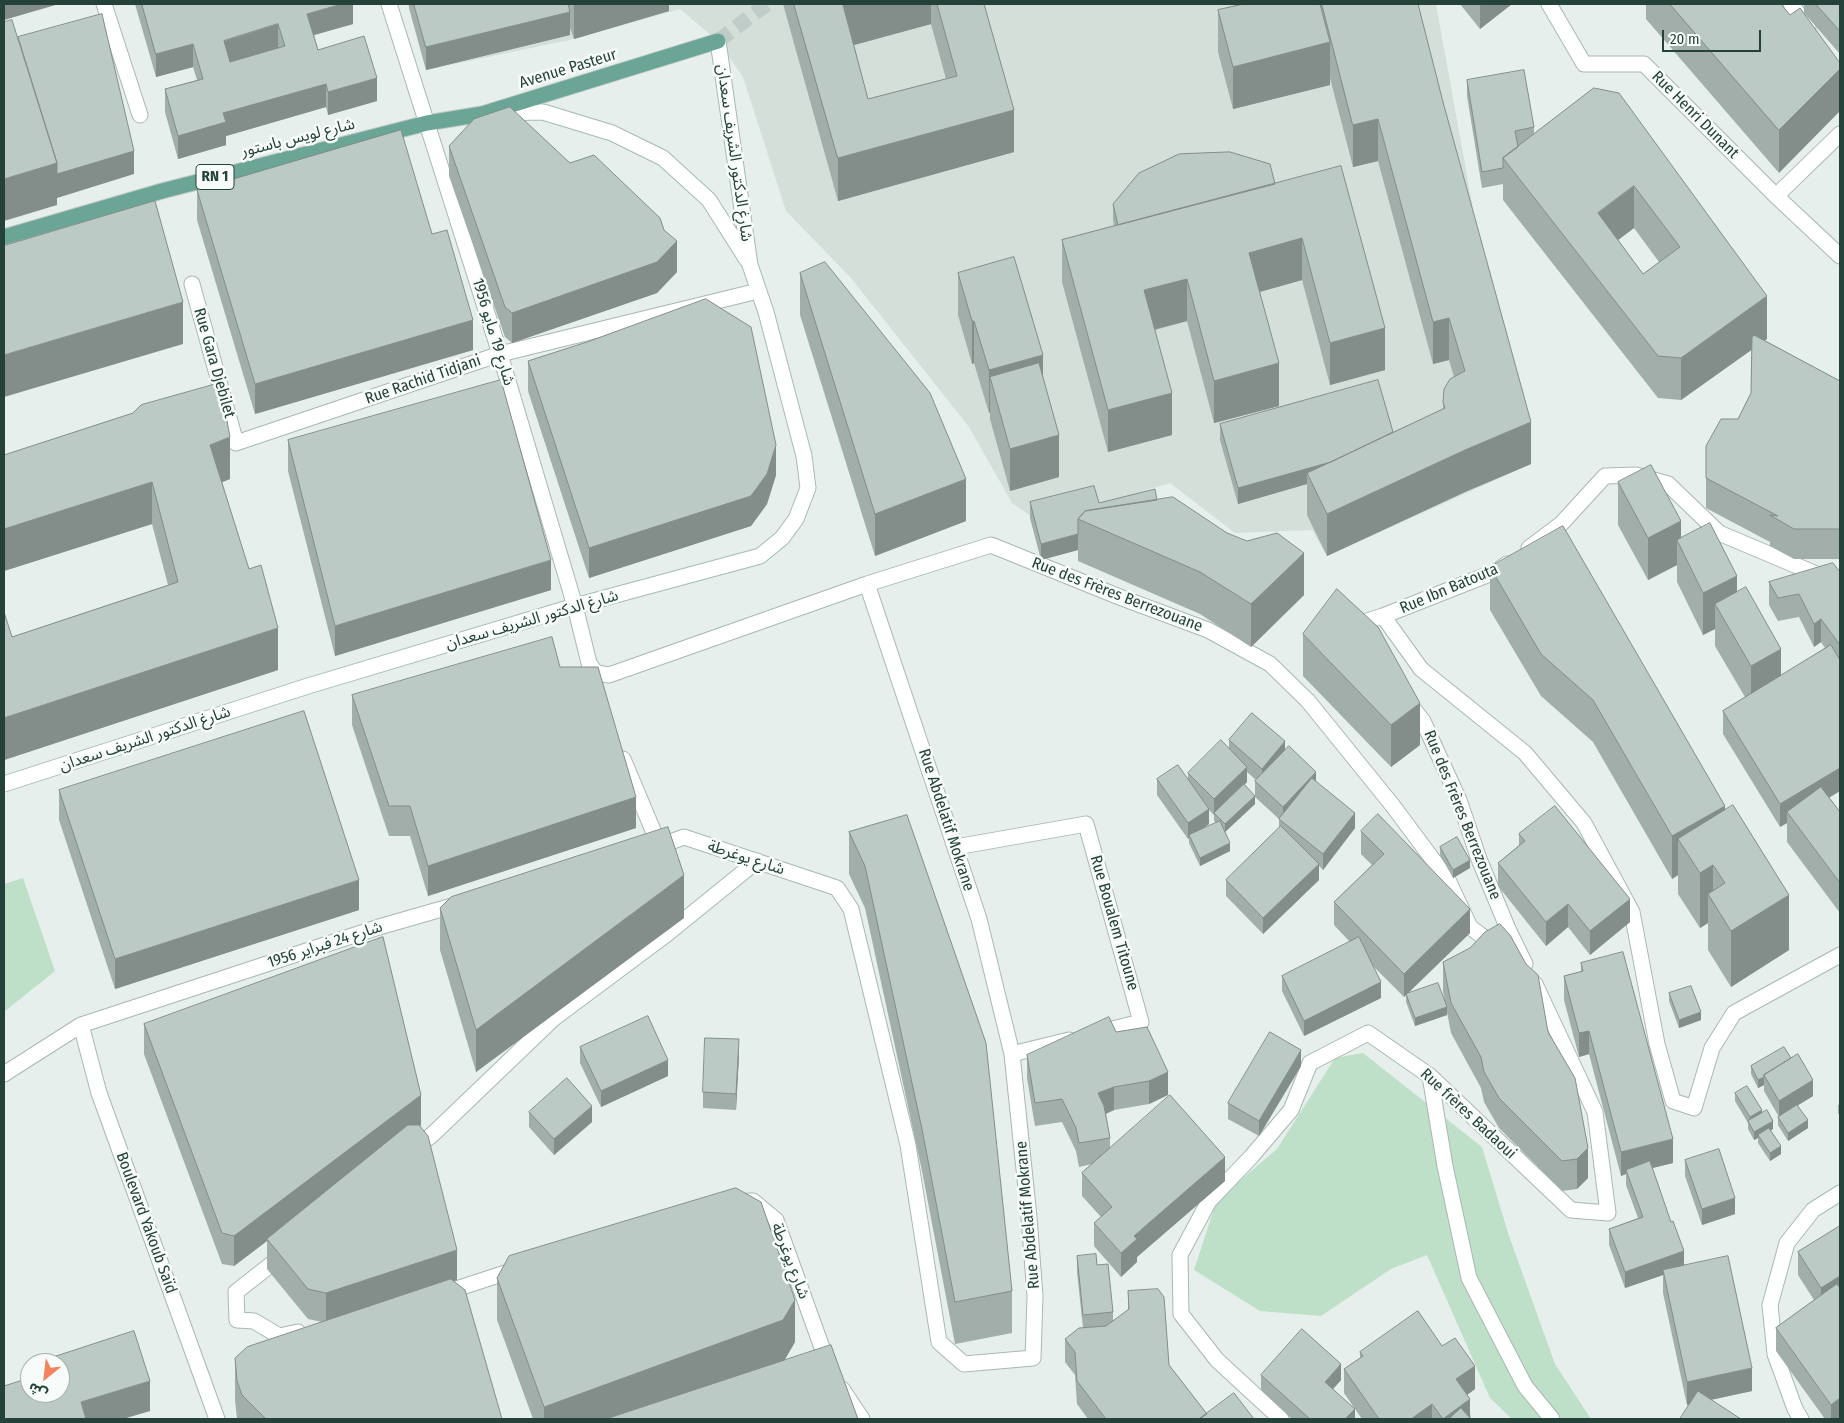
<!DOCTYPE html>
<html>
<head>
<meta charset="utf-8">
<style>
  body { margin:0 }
  #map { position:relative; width:1844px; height:1423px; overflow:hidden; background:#e6efeb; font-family:"Fira Sans Condensed","Noto Sans Arabic",sans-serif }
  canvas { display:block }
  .frame { position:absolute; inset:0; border:5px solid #24423a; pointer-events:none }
  .north { position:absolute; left:20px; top:1353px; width:50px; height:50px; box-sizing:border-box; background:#f7fbf9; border:1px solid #a3b1ad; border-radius:50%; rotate:209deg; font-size:14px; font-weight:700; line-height:20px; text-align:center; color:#24423a }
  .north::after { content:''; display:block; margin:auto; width:18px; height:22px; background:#f4845f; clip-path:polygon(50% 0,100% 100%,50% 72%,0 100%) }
  .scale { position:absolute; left:1662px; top:30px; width:99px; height:22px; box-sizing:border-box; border:2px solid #24423a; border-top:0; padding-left:6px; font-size:15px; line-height:18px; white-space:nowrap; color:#24423a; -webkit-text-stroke:4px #f7fbf9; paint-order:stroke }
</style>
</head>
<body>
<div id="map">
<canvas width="1844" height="1423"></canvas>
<div class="frame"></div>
<div class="north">ش</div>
<div class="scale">20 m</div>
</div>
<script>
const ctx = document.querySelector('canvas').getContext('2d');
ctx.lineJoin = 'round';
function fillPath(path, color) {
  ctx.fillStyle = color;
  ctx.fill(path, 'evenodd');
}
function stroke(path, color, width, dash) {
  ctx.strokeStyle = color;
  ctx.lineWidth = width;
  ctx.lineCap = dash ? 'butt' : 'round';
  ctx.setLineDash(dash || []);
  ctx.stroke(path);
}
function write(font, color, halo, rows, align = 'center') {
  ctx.font = font + ' "Fira Sans Condensed","Noto Sans Arabic",sans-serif';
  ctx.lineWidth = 5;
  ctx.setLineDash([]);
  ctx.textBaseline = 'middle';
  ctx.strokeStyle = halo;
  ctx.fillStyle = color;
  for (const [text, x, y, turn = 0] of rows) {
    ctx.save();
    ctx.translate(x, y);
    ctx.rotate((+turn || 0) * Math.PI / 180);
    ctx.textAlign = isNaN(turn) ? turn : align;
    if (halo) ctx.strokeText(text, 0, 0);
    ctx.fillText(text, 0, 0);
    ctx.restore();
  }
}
fillPath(new Path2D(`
  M408 4H1436L1498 347 1531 464 1327 556 1312 530 1235 533 1170 483 1039 522 1012 503 969 427 851 278 786 211 743 77 718 41 680 9 574 39 426 70Z`), '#d4dfda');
fillPath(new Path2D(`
  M23 878 55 971 4 1012V884Z
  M1363 1053 1482 1147 1509 1236 1555 1364 1591 1419H1512L1490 1398 1427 1255 1391 1269 1321 1316 1260 1311 1194 1270 1217 1200 1277 1149 1335 1058Z`), '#bfe0c8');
stroke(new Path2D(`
  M718 41 767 4`), '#bfccc8', 15, [15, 8]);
const pedestrian = new Path2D(`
  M623 759 660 847
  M1430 1076 1445 1166 1469 1278 1525 1386 1552 1419
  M99 1093 217 1419`);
const minor = new Path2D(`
  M104 4 140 115
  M389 4 500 354 575 606 589 663 596 673 609 675 867 584 991 545 1122 598 1208 630 1270 664 1308 701 1393 806 1448 880 1470 927 1494 945 1508 929 1479 859 1459 800 1423 721 1408 702
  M1549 4 1584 64H1644L1776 196 1840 256
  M1791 4 1808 27
  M1776 196 1840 134
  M192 284 236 443 500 354 758 291
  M1529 548 1561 524 1605 476 1636 475 1668 484 1719 533 1840 584
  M1383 616 1497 571 1507 564
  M1351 626 1383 616 1421 669 1525 753 1584 823 1632 912 1657 1044 1673 1101 1694 1108 1712 1048 1734 1013 1840 955
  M956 847 1086 824 1141 1022 1096 1033
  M654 848 684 837 837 888 851 909 908 1145 939 1342 964 1364 1033 1358 1035 1296 1029 1217 1012 1054 979 919 867 584
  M1508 929 1525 964
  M81 1025 99 1093
  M1012 1054 1069 1040
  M4 1074 81 1025 379 927 459 904
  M414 1149 433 1134 553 1019 667 934 757 861
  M748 1201H753L776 1220 829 1367
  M283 1255 236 1292 237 1320 254 1321 279 1336 298 1332
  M444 1293 517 1269
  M842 1389 862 1419
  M1281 1419 1217 1360 1181 1314 1180 1255 1209 1201 1251 1157 1291 1110 1310 1063 1368 1033 1430 1076 1571 1210 1608 1213 1595 1112 1535 984`);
const secondary = new Path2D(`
  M496 113 543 112 612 133 663 158 709 200 747 260
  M4 784 308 686 575 606 760 556 782 538 796 519 808 488 804 456 766 312 750 265 718 41
  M1801 1419 1795 1409 1775 1354 1770 1305 1787 1243 1813 1210 1840 1193`);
const primary = new Path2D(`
  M4 237 162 191 427 123 482 114 718 41`);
stroke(pedestrian, '#a8b8b2', 17);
stroke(minor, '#a8b8b2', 17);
stroke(secondary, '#a4bbb3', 17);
stroke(primary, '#c2cac8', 17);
stroke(pedestrian, '#fff', 15);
stroke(minor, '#fff', 15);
stroke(secondary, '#fff', 15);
stroke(primary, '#6aa596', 15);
fillPath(new Path2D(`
  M135 4H353V24L314 35 318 50 377 101 328 115 326 107 226 136V145L178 159 165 112V89L197 80 193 67 156 77Z
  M409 4H669V11L574 39 570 28V35L426 70 409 8Z
  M783 4H984L1014 152 838 201ZM931 24 946 79 868 99 854 45Z
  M1244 4H1418L1531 464 1465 492 1327 556 1307 515V484L1238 504 1220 440V424L1393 432 1443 409V402L1454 377 1449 360 1433 364 1378 161 1353 167 1330 78V85L1233 109 1218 52V10Z
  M1460 4H1512L1480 29Z
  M1646 4H1781L1779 173 1646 19Z
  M1804 4H1840V54L1804 13Z
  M1467 80 1534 127V134L1594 88 1767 339 1764 340 1840 381V559H1794L1770 546V542L1706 508V446L1738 419 1751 393 1752 349 1681 400 1658 398 1503 200V184L1482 188 1467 96ZM1634 228 1659 262 1643 274 1618 240Z
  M449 146 677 272 657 293 512 343 505 337 449 176Z
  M1275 184 1385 370 1330 385 1302 280 1259 292 1279 406 1214 423 1187 321 1155 330 1172 435 1108 452 1062 282V240L1114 226 1113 220V204Z
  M197 190 432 234 473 350 255 414 197 220Z
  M800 273 966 521 875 556 800 315Z
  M958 273 1043 379 1059 477 1010 491 990 419V412L989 413 974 363 972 364 958 315Z
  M528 361 776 475 767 504 751 526 589 578 528 391Z
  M288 440 551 590 335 656 288 471Z
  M4 455 230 479 222 482 278 670 4 760V612L12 637 168 585 152 524 4 571Z
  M1618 482 1681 538 1737 592 1781 676 1825 648 1821 642 1814 647 1799 617 1778 621 1769 605V582L1840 572V791L1829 797 1840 812V913L1787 842V823L1780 827 1723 734V711L1745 697 1715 646V629L1703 635 1677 582V565L1648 580 1618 525Z
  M1157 500 1304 595 1251 647 1200 614 1078 561V550L1041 560 1030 518V502L1099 503Z
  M1490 567 1725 810 1789 950 1731 987 1708 950V923L1700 928 1678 894V875L1672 879 1593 742 1541 696 1490 610Z
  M1303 634 1420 745 1391 767 1303 676Z
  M560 667 636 828 428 896 410 836H389L352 725V695Z
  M1229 740 1285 749 1316 782 1355 828 1323 870 1319 866V880L1263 934 1226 896V880L1279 828V819L1255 797V781L1256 780 1247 772V782L1244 785 1255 804 1225 832V831L1230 851 1200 866 1189 843V838L1188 839 1157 795V779H1188V773L1229 748ZM1209 810 1214 815V814V821L1216 823 1201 830 1209 824Z
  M59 790 359 910 115 989 59 820Z
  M907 815 1012 1291V1333L955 1344 922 1171 865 908 849 874V832Z
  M1361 831 1470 933 1407 994 1445 1002 1443 992V962L1548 1032 1588 1178 1577 1189 1562 1191 1499 1128 1484 1102 1481 1088 1451 1033 1447 1012V1015L1415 1026 1406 1002V995L1404 997 1373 966 1381 998 1304 1036 1282 991V976L1350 942 1334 925V902L1372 865 1361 854Z
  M1519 834 1630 922 1590 955 1568 927 1546 946 1498 886V863L1519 845Z
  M1440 847 1470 868 1453 878 1440 855Z
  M440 908 684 918 476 1072 440 950Z
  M1581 963 1673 1163 1652 1168 1684 1265 1752 1391 1687 1405 1663 1293V1275L1625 1288 1609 1245V1229L1638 1218 1626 1185V1174L1621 1176 1589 1054 1579 1057 1564 1000V976L1581 972Z
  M1669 993 1701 1020 1679 1028 1669 1001Z
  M144 1024 421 1125 420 1126 457 1280 454 1281 502 1419H237L235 1400V1358L322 1322 308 1319 267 1269V1241L234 1266 222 1264 144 1054Z
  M1116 1032 1168 1095 1149 1104 1114 1110 1106 1114 1110 1138V1148L1225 1181 1137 1257V1262L1121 1277 1094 1246V1223L1101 1217 1082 1196V1173L1092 1164 1079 1167 1076 1151 1062 1122 1035 1126 1027 1078V1055Z
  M580 1047 668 1076 601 1107 580 1063Z
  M739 1055 736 1110 703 1108V1092Z
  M1301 1066 1259 1136 1228 1119V1103Z
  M1751 1066 1813 1096 1798 1105 1808 1128 1788 1141 1778 1125V1117H1779L1764 1091V1085L1758 1088 1751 1074Z
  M1735 1093 1762 1113 1773 1129 1771 1130 1781 1154 1770 1161 1758 1143V1138L1754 1140 1748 1129V1123L1735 1101Z
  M1840 1104V1117L1838 1113V1105Z
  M529 1112 592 1122 554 1155 529 1127Z
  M1685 1160 1735 1214 1702 1225 1685 1176Z
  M1840 1226V1419H1825L1776 1351V1328L1814 1300 1798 1275V1252Z
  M1077 1256 1097 1265 1113 1312V1321L1128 1310V1291L1169 1365 1207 1414 1254 1419H1088L1077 1404 1075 1375 1065 1362V1339L1083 1328 1077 1272Z
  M497 1278 795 1342 784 1360 858 1419H533L497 1320Z
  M1442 1346 1475 1389 1467 1395 1471 1419H1362L1344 1393V1369L1360 1358V1352Z
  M1261 1375 1341 1380 1333 1389 1355 1419H1292L1261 1390Z`), '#a1aea9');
fillPath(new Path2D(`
  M4 4H59L4 20Z
  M342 4H353V24L307 37V14Z
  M574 4H669V11L574 39Z
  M849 4H931V24L843 48V5Z
  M1482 4H1512L1480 29V6Z
  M570 12V35L426 70V47Z
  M278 24V48L224 64V41Z
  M1330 42V85L1233 109V67Z
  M193 44V67L156 77V54Z
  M1840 69V111L1779 173V130Z
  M377 78V101L328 115V92Z
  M326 84V107L226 136V145L178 159V136L223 113Z
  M1014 110V152L838 201V158Z
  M1378 119V161L1353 167V125Z
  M134 151V174L57 198V205L4 221V179L57 163Z
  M1634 186V228L1598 255V213Z
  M1302 238V280L1249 295V253Z
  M677 241V272L657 293 512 343V313Z
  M1187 279V321L1144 332V290Z
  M1767 296V339L1681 400V358Z
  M183 302V344L4 397V355Z
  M1449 318V360L1433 364V322Z
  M473 320V350L255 414V384Z
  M972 321H974V363L972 364Z
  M1385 328V370L1330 385V343Z
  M1043 355V397L990 377V412L989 413V370Z
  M1279 363V406L1214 423V381Z
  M1172 393V435L1108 452V410Z
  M1531 422V464L1465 492 1327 556V514L1465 450Z
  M1059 435V477L1010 491V449Z
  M230 437V479L210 487V445Z
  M1396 443 1307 473V484L1238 504V488Z
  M776 445V475L767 504 751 526 589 578V548Z
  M966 479V521L875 556V514Z
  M152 482V524L4 571V529Z
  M1681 521V548L1677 540V565L1648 580V538Z
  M1078 534V550L1041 560V544Z
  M1304 553V595L1251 647V604Z
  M551 560V590L335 656V626Z
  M1737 576V618L1715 604V629L1703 635V593Z
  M1821 619V642L1814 647V624Z
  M278 628V670L4 760V718Z
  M1781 649V691L1751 708V666Z
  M1420 703V745L1391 767V725Z
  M1285 741V757L1262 785V769Z
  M1247 767V782L1214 815V799Z
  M1840 768V791L1793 820 1787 812V823L1780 827V804Z
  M1316 772V788L1283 823V807Z
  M1255 796V804L1225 832V824Z
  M636 797V828L428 896V866Z
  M1725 806V848L1678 839V875L1672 879V836Z
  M1209 809V824L1190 837 1189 835V838L1188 839V823Z
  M1355 813V828L1323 870V854Z
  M1230 843V851L1200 866V858Z
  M1470 860V868L1453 878V870Z
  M1319 864V880L1263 934V918Z
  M1713 865V903L1708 894V923L1700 928V873Z
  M684 875V918L476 1072V1030Z
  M359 880V910L115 989V959Z
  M1789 895V950L1731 987V931Z
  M1630 899V922L1590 955V931Z
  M1568 904V927L1546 946V922Z
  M1470 909V933L1404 997V974Z
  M1381 982V998L1304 1036V1021Z
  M1447 1007V1015L1415 1026V1018Z
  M1701 1012V1020L1679 1028V1020Z
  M1589 1031V1054L1579 1057V1033Z
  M739 1039V1055L736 1110V1094Z
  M1301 1050V1066L1259 1136V1121Z
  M668 1060V1076L601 1107V1091Z
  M1168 1072V1095L1149 1104V1081Z
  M1764 1077V1085L1758 1088V1080Z
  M1813 1080V1096L1779 1117V1101Z
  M1114 1087V1110L1098 1117V1093Z
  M421 1095V1125L268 1241 267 1239V1241L234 1266V1236Z
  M592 1106V1122L554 1155V1139Z
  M1762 1110V1118L1750 1125V1117Z
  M1808 1120V1128L1788 1141V1133Z
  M1773 1121V1129L1760 1137 1758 1135V1138L1754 1140V1132Z
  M1673 1139V1163L1628 1174 1626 1170V1174L1621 1176V1152Z
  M1781 1146V1154L1770 1161V1153Z
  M1588 1148V1178L1577 1189V1159Z
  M1225 1157V1181L1137 1257V1262L1121 1277V1253L1134 1236Z
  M1735 1198V1214L1702 1225V1209Z
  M457 1250V1280L326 1323V1293Z
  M1684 1251V1267L1663 1270V1275L1625 1288V1272Z
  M1840 1276V1300L1821 1311V1288Z
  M795 1300V1342L783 1363 626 1419H544V1407Z
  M1341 1364V1380L1325 1398V1382Z
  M1475 1366V1389L1456 1403V1379Z
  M1752 1368V1391L1687 1405V1382Z
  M150 1381V1411L123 1419H81V1402Z
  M1840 1398V1419H1831V1405Z
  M1470 1399V1419H1443Z
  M1432 1404V1419H1411Z
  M1355 1409V1419H1345Z`), '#838d89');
const building = new Path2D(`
  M142 4H342L307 14 318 50 364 36 377 78 328 92 326 84 223 113 226 122 178 136 165 89 203 79 193 44 156 54ZM278 24 285 46 230 62 224 41Z
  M414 4H568L570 12 426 47Z
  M794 4H849L843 5 868 99 957 76 937 4H984L1014 110 838 158Z
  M1244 4H1320L1330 42 1233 67 1218 10Z
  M1322 4H1418L1443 102 1531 422 1465 450 1327 514 1307 473 1445 408 1443 402 1444 389 1450 379 1465 371 1449 318 1433 322 1378 119 1353 125Z
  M1670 4H1781L1790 15 1800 8 1840 63V69L1779 130Z
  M1816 4H1840V31Z
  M102 14 134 151 57 174V163L18 37Z
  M12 20 57 163 4 179V22Z
  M1524 70 1534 127 1515 131 1518 147 1503 158V168L1482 172 1467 80Z
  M1594 88 1619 93 1767 296 1681 358 1658 356 1503 158ZM1634 186 1680 247 1643 274 1598 213Z
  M510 107 570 163 594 155 660 218 664 230 677 241 657 262 512 313 505 307 449 146 474 119Z
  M401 130 432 234 447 230 473 320 255 384 197 190Z
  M1230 152 1270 164 1275 184 1118 225 1113 204 1139 173 1179 154Z
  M1341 166 1385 328 1330 343 1302 238 1249 253 1279 363 1214 381 1187 279 1144 290 1172 393 1108 410 1062 240Z
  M155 201 183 302 4 355V246Z
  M1014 257 1043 355 989 370 974 321H972L958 273Z
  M825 262 930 393 966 479 875 514 800 273Z
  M706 299 751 327 776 445 767 474 751 496 589 548 528 361 587 342Z
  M1754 335 1840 381V529H1794L1770 515 1778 516 1706 478V446L1721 419H1738L1751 393 1752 338Z
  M1039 363 1059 435 1010 449 990 377Z
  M501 380 551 560 335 626 288 440Z
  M1378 380 1393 432 1331 462 1238 488 1220 424Z
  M220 383 230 437 210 445 249 569 261 565 278 628 4 718V612L12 637 178 582 152 482 4 529V455L133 413 141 405Z
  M1651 465 1681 521 1648 538 1618 482Z
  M1094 486 1099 503 1155 489 1157 500 1085 511 1078 519V534L1041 544 1030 502Z
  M1173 497 1227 533 1247 541 1277 533 1304 553 1251 604 1200 572 1078 519 1085 511Z
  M1710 523 1737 576 1703 593 1677 540Z
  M1563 526 1725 806 1672 836 1593 700 1541 654 1490 567Z
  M1833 563 1840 572V645L1821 619 1814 624 1799 594 1778 598 1769 582Z
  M1746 587 1781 649 1751 666 1715 604Z
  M1337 589 1378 627 1420 703 1391 725 1303 634Z
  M552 637 560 667H598L636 797 428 866 410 806H389L352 695Z
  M1831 645 1840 660V768L1780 804 1723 711Z
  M304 711 359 880 115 959 59 790Z
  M1252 713 1285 741 1262 769 1229 740Z
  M1221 740 1247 767 1214 799 1188 773Z
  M1289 746 1316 772 1283 807 1255 781Z
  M1178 765 1209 809 1188 823 1157 779Z
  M1312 778 1355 813 1323 854 1279 819Z
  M1244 784 1255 796 1225 824 1214 813Z
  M1821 787 1840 812V883L1787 812Z
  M1733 805 1789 895 1731 931 1708 894 1725 883 1713 865 1700 873 1678 839Z
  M1555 806 1630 899 1590 931 1568 904 1546 922 1498 863 1525 841 1519 834Z
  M1378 814 1470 909 1404 974 1334 902 1384 854 1361 831Z
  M907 815 986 1043 1012 1291 955 1302 922 1129 865 866 849 832Z
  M1220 821 1230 843 1200 858 1189 835Z
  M1281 826 1319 864 1263 918 1226 880Z
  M668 827 684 875 476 1030 440 908 451 897Z
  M1457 837 1470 860 1453 870 1440 847Z
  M1500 924 1510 935 1526 964 1538 975 1548 1032 1575 1078 1588 1148 1577 1159 1562 1161 1499 1098 1484 1072 1481 1057 1451 1003 1443 962 1470 948 1485 932Z
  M383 937 421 1095 234 1236 222 1233 144 1024Z
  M1359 937 1381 982 1304 1021 1282 976Z
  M1623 952 1673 1139 1621 1152 1589 1031 1579 1033 1564 976 1583 971 1581 963Z
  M1438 983 1447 1007 1415 1018 1406 994Z
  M1691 986 1701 1012 1679 1020 1669 993Z
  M648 1016 668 1060 601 1091 580 1047Z
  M1109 1017 1116 1032 1147 1027 1168 1072 1149 1081 1114 1087 1098 1093 1104 1106 1110 1138 1079 1143 1076 1128 1062 1099 1035 1103 1027 1055Z
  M1270 1032 1301 1050 1259 1121 1228 1103Z
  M705 1038 739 1039 736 1094 703 1092Z
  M1784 1047 1791 1058 1764 1075V1077L1758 1080 1751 1066Z
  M1798 1054 1813 1080 1779 1101 1764 1075Z
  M567 1078 592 1106 554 1139 529 1112Z
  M1747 1086 1762 1110 1750 1117 1735 1093Z
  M1170 1095 1225 1157 1134 1236 1137 1239 1121 1253 1094 1223 1112 1207 1082 1173Z
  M1797 1105 1808 1120 1788 1133 1778 1117Z
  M1767 1110 1773 1121 1754 1132 1748 1121Z
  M408 1125H419L428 1136 457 1250 326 1293 308 1289 267 1239Z
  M1769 1128 1781 1146 1770 1153 1758 1135Z
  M1719 1149 1735 1198 1702 1209 1685 1160Z
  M1650 1161 1671 1222 1673 1221 1684 1251 1625 1272 1609 1229 1643 1217 1626 1170Z
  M736 1188 761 1202 795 1300 783 1320 544 1407 497 1278 509 1256Z
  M1840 1226V1276L1821 1288 1798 1252Z
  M1096 1254 1097 1265 1108 1264 1113 1312 1083 1315 1077 1256Z
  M1728 1256 1752 1368 1687 1382 1663 1270Z
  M451 1279 465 1290 502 1419H266L242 1395 237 1381 235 1358 247 1347Z
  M1837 1284 1840 1288V1398L1831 1405 1776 1328Z
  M1158 1289 1164 1297 1169 1365 1207 1414 1199 1419H1106L1077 1381 1075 1352 1065 1339 1079 1328 1106 1326 1129 1309 1128 1291Z
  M1418 1311 1442 1346 1455 1338 1475 1366 1456 1379 1470 1399 1443 1419 1432 1404 1411 1419H1379L1344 1369 1363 1356 1360 1352Z
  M1302 1329 1341 1364 1325 1382 1355 1409 1345 1419H1310L1261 1375Z
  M134 1331 150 1381 81 1402 86 1419H4V1386L26 1379V1366L30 1365V1393H60V1363H35Z
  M831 1345 858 1419H606Z
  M1698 1391 1741 1419H1680Z
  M1234 1393 1254 1419H1199Z
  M1461 1408 1471 1419H1449Z`);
fillPath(building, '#bbcac4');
stroke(building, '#838d89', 1);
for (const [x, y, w] of [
  [215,177,38]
]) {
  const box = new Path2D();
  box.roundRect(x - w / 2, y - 12.5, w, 25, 4);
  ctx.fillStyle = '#f7fbf9';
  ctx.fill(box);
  stroke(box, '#24423a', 1);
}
write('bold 15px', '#24423a', null, [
  ["RN 1",215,177]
]);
write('16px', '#24423a', '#f7fbf9', [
  ["Avenue Pasteur",568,69,-17],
  ["Rue Henri Dunant",1695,115,45],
  ["شارع لويس باستور",298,138,-14],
  ["شارغ الدكتور الشريف سعدان",734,153,82],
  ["شارع 19 مايو 1956",493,332,73],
  ["Rue Gara Djebilet",214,363,74],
  ["Rue Rachid Tidjani",423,380,-19],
  ["Rue Ibn Batouta",1449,589,-23],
  ["Rue des Frères Berrezouane",1117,595,21],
  ["شارغ الدكتور الشريف سعدان",532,620,-16],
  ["شارغ الدكتور الشريف سعدان",145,739,-18],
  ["Rue des Frères Berrezouane",1462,815,68],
  ["Rue Abdelatif Mokrane",946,820,72],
  ["شارع يوغرطة",746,858,18],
  ["Rue Boualem Titoune",1114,923,74],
  ["شارع 24 فبراير 1956",325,945,-18],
  ["Rue frères Badaoui",1468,1114,43],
  ["Rue Abdelatif Mokrane",1028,1215,-95],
  ["Boulevard Yakoub Saïd",146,1223,70],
  ["شارع يوغرطة",790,1261,69]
]);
</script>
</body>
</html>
